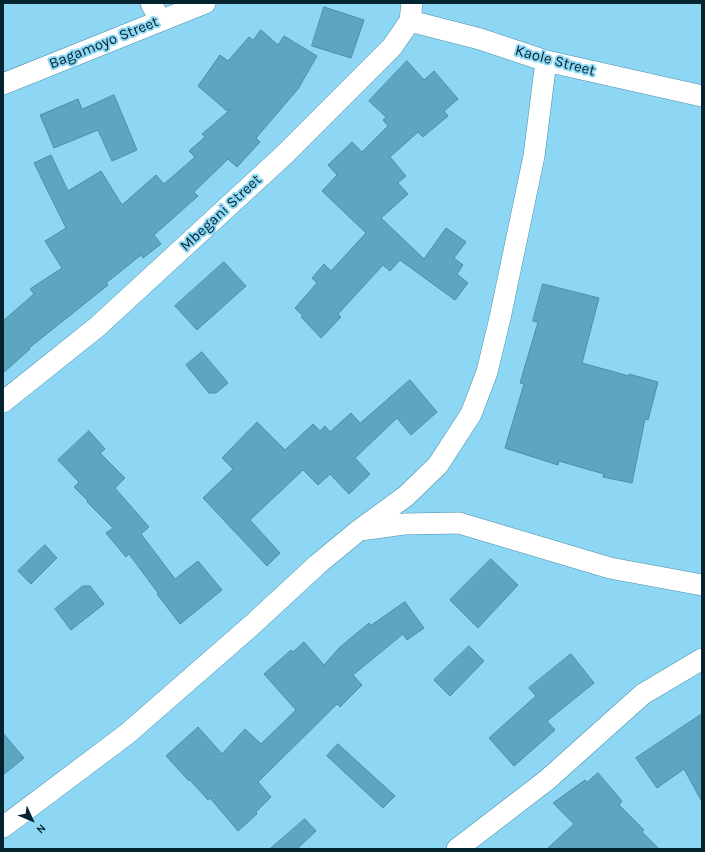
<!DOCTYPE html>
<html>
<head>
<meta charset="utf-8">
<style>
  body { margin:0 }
  #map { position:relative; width:705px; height:852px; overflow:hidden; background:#8ed7f4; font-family:Karla,sans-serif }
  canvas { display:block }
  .frame { position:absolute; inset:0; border:4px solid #03232e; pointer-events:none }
  .north { position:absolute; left:12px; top:800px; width:40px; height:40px; -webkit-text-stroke:3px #8ed7f4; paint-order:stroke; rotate:134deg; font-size:11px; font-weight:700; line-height:16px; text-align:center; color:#03232e }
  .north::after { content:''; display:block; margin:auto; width:14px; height:18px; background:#03232e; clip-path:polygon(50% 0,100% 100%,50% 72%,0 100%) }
</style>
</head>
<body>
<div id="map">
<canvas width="705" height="852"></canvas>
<div class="frame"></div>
<div class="north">N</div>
</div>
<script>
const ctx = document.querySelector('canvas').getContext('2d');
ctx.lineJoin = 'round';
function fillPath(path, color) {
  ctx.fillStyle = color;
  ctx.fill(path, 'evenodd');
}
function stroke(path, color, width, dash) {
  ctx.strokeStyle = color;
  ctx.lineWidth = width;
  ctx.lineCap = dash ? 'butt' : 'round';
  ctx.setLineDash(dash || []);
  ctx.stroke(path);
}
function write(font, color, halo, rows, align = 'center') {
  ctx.font = font + ' Karla,sans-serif';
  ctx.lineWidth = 4;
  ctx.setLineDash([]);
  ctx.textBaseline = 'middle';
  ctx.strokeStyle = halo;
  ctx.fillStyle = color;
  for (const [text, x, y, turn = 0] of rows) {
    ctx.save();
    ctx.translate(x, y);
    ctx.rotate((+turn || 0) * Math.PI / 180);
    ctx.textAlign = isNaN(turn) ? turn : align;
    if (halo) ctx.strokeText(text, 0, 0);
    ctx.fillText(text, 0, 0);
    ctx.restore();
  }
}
const building = new Path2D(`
  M324 7 364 20 351 58 312 46Z
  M261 30 278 45 284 36 317 56 298 89 256 138 260 142 237 167 228 159 194 192 198 196 154 235 161 244 143 258 141 255 106 283 108 285 29 348 30 349 3 373V321L34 294 30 289 62 268 45 241 66 228 34 163 51 155 68 191 101 171 122 205 156 175 164 184 195 157 189 151 205 137 202 134 231 109 227 111 198 86 220 55 228 61 249 37 253 40Z
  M407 61 424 80 434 71 458 99 444 111 448 116 423 137 418 132 390 157 406 176 398 183 408 194 381 218 424 259 446 228 466 242 454 258 463 265 457 274 468 283 455 300 400 260 390 271 383 265 338 314 341 317 321 338 301 317 303 316 295 308 317 283 312 278 324 264 331 271 366 233 322 191 337 175 328 165 352 142 362 152 388 126 383 120 386 117 369 101Z
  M114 95 137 150 112 161 98 130 54 148 40 115 78 99 82 109Z
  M224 262 246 286 197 330 175 306Z
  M543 284 599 298 582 363 629 376V374L658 382 648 420 645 419 632 483 603 477 604 474 559 461 558 465 505 448 524 384 520 383 538 322 533 321Z
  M202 352 228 383 216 393H209L186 365Z
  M410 380 437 412 411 435 397 418 355 458 370 474 349 494 330 474 318 485 303 470 250 520 280 553 267 566 203 498 233 469 222 458 257 422 285 450 313 424 320 431 325 426 330 432 351 413 360 423Z
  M89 431 105 449 100 453 125 478 115 488 149 527 141 534 175 579 198 561 222 590 180 624 157 594 158 593 129 554 126 557 106 533 113 528 87 502 88 501 74 487 79 482 58 460Z
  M45 545 57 558 31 584 18 571Z
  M491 559 518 585 478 628 450 600Z
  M83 586H90L104 604 71 630 55 609Z
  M405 602 424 628 407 640 403 634 353 675 362 685 340 707 337 704 258 782 271 797 256 812 257 814 238 831 210 798 208 800 190 780 189 781 166 756 198 727 222 754 245 729 261 744 296 710 264 674 291 650 293 652 304 642 324 665 340 647 369 623 371 625Z
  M469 646 484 661 450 696 434 680Z
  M571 654 594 683 547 721 555 730 514 766 489 738 536 696 529 688Z
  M702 714V802L684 769 657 788 636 758Z
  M3 733 24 758 3 775Z
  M338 744 395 796 383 808 327 756Z
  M598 773 622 801 619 805 644 830 642 832 659 849H547L574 824 553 803 585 780 587 782Z
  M305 819 316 831 297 849H270Z`);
fillPath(building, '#5da6c2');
stroke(building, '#4790ab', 1);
const minor = new Path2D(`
  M151 3 160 20
  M410 21 480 39 546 61 702 96
  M3 84 205 3
  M3 402 97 327 284 155 392 47 410 21 412 3
  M360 530 404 524 459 523 610 568 702 585
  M3 827 127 734 252 625 318 564 358 531 406 496 438 465 471 414 487 372 500 318 534 156 546 61
  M457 849 547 780 643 694 702 659`);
stroke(minor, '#4891ac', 22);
stroke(minor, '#fff', 21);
write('15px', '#03232e', '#8ed7f4', [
  ["Bagamoyo Street",104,43,-22],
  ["Kaole Street",555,61,15],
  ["Mbegani Street",221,213,-43]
]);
</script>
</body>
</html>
